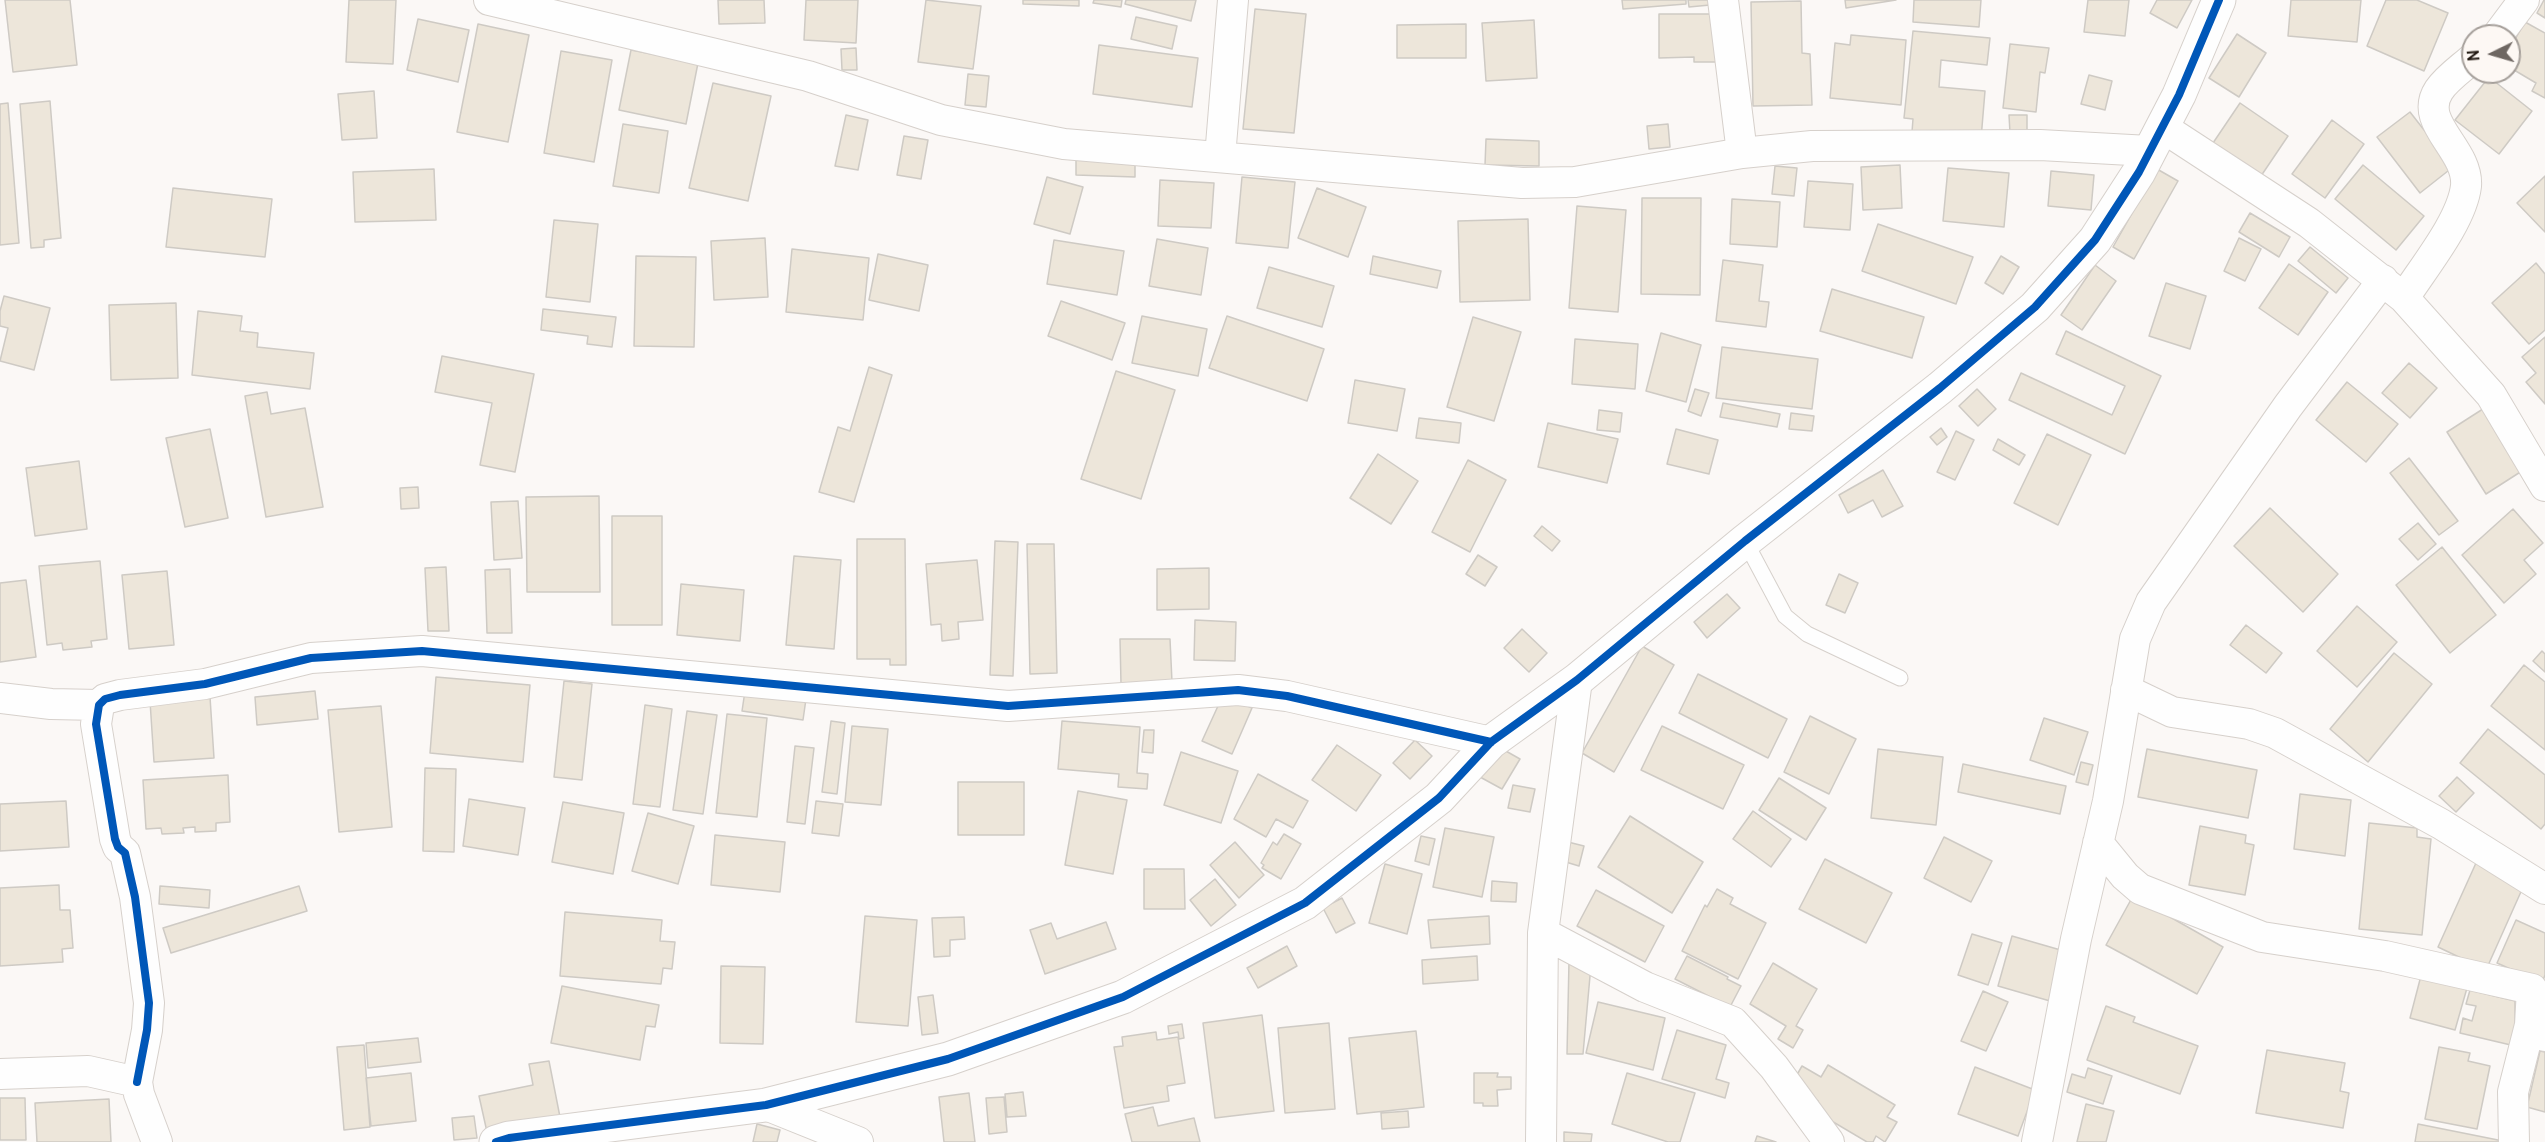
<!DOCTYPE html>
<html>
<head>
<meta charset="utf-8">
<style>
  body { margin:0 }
  #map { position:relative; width:2545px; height:1142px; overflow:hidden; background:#fbf8f6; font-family:Overpass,sans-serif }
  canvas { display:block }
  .north { position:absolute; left:2461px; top:24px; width:60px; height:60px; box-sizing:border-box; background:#fdf8f4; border:2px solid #a59f9a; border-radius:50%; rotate:265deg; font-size:16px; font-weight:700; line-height:24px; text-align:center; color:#221912 }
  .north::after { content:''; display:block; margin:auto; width:21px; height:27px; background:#6e6762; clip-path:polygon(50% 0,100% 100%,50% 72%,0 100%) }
</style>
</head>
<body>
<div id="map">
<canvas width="2545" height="1142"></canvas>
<div class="north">N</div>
</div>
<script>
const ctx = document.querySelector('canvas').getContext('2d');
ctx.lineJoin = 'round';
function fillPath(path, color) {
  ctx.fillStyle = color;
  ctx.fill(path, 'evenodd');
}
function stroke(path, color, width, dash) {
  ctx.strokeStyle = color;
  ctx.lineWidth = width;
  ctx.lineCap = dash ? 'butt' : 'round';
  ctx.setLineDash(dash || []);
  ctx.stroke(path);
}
const building = new Path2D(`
  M5 0H70L77 65 13 72Z
  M349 0H396L393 64 346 62Z
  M718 0H764L765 23 719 24Z
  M806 0H858L856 43 804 40Z
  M926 0 981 6 973 69 918 62Z
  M1023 0H1079V6L1023 4Z
  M1094 0H1122L1121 7 1093 3Z
  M1126 0H1196L1191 21 1125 4Z
  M1622 0H1686V4L1623 9Z
  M1688 0H1710V5L1689 7Z
  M1845 0H1896L1846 8Z
  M1914 0H1981L1979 27 1913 22Z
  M2088 0H2129L2125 36 2084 32Z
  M2157 0H2192L2177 28 2150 13Z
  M2291 0H2361L2357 42 2288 36Z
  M2386 0H2417L2448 13 2424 71 2367 46Z
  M2544 0H2545V18L2537 13Z
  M1801 1 1802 53 1810 54 1812 105 1753 106 1751 2Z
  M1255 9 1306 14 1294 133 1243 129Z
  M1659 14H1716L1717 62H1694V57L1659 58Z
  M1136 17 1177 26 1172 49 1131 39Z
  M418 19 469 30 458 82 407 70Z
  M1534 20 1537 78 1486 81 1482 23Z
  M2525 22 2545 33V98L2532 91 2536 83 2509 67V50Z
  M478 24 529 35 508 142 457 132Z
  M1466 24V58H1397V25Z
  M1913 31 1990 38 1987 65 1941 60 1939 87 1985 91 1981 139 1912 132 1913 119 1904 118Z
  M2237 34 2266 53 2239 97 2209 78Z
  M1851 35 1906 40 1901 105 1830 98 1835 43 1850 45Z
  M2010 44 2049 48 2045 73 2040 72 2036 112 2003 108Z
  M1099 45 1198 58 1192 107 1093 94Z
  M856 48 857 70H842L841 49Z
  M631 50 698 63 686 124 619 110Z
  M561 51 612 60 594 162 544 153Z
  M968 74 989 76 986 107 965 105Z
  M2089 75 2112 81 2105 110 2081 104Z
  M2489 77 2532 111 2499 154 2455 120Z
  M713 83 771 96 748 201 689 188Z
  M374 91 377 138 342 140 338 94Z
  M50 101 61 238 44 240V247L31 248 20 104Z
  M8 103 19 243 0 245V104Z
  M2240 103 2288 136 2261 176 2213 143Z
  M2410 112 2453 167 2420 193 2377 137Z
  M846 115 868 120 858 170 835 166Z
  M2009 115H2027V132L2010 133Z
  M2332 120 2364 144 2325 198 2292 174Z
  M623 124 668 131 659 193 613 186Z
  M1668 124 1670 147 1649 149 1647 126Z
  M904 136 928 140 921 179 897 175Z
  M1486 139 1539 141V166L1485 165Z
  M1076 156 1135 158V177L1076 175Z
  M1900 165 1902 208 1863 210 1861 167Z
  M2363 165 2424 216 2396 250 2335 199Z
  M1775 166 1797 168 1794 196 1772 194Z
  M1948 168 2009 173 2004 227 1943 221Z
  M434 169 436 220 355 222 353 172Z
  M2157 169 2178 181 2134 259 2113 247Z
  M2051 171 2094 175 2091 210 2048 206Z
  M2545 176V232L2517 203Z
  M1047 177 1083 187 1070 234 1034 224Z
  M1242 177 1295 182 1288 248 1236 243Z
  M1160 180 1214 183 1211 228 1158 226Z
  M1808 181 1853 184 1850 230 1804 227Z
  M173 188 272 199 265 257 166 247Z
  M1317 188 1366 207 1348 257 1298 238Z
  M1642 198H1701L1700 295 1641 294Z
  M1732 199 1780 202 1777 247 1730 244Z
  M1577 206 1626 210 1618 312 1569 308Z
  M2250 213 2290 237 2279 257 2239 232Z
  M1528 219 1530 300 1460 302 1458 221Z
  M554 220 598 224 590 302 546 297Z
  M1878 224 1973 257 1956 304 1862 271Z
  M765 238 768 297 714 300 711 241Z
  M2239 238 2261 249 2245 281 2224 271Z
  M1157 239 1208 248 1201 295 1149 286Z
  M1054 240 1124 251 1117 295 1047 284Z
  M2310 247 2348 278 2336 293 2298 261Z
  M792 249 869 258 863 320 786 312Z
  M878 254 928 265 919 311 869 300Z
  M636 256 696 257 694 347 634 346Z
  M1373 256 1441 271 1437 288 1370 274Z
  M2001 256 2019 267 2003 294 1985 283Z
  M1723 260 1763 265 1759 301 1769 302 1766 327 1716 321Z
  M2536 263 2545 274V330L2529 344 2492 303Z
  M2289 264 2328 292 2298 335 2259 308Z
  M2095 265 2116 281 2082 330 2061 315Z
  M1269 267 1334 286 1322 327 1257 308Z
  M2166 283 2206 296 2190 349 2149 336Z
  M1832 289 1924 317 1912 358 1820 331Z
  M4 296 50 308 34 370 0 361 8 328 0 326V311Z
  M1061 301 1125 323 1112 360 1048 336Z
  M176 303 178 378 111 380 109 305Z
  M543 309 616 317 612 347 587 344 588 336 541 330Z
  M198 311 242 316 240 331 258 333 257 347 314 353 310 389 192 375Z
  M1142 316 1207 329 1198 376 1132 363Z
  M1227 316 1324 349 1307 401 1209 368Z
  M1473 317 1521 332 1494 421 1447 407Z
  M2066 331 2161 376 2125 454 2009 400 2021 373 2112 415 2125 386 2056 354Z
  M1661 333 1701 345 1686 402 1646 391Z
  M2545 337V404L2526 382 2536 373 2522 357Z
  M1575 339 1638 344 1635 389 1572 384Z
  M1722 347 1818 359 1812 409 1716 398Z
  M442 356 534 374 515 472 480 465 492 403 435 392Z
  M2409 363 2437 388 2410 418 2382 393Z
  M869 367 892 375 854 502 819 492 838 427 850 431Z
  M1116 371 1175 390 1141 499 1081 479Z
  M1355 380 1405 389 1397 431 1348 423Z
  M2347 382 2398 424 2366 462 2316 420Z
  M1695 389 1709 393 1701 416 1688 411Z
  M1977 389 1996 409 1978 426 1959 406Z
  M267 392 271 414 305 408 323 507 266 517 245 396Z
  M1723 403 1780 414 1777 427 1720 417Z
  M2486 407 2525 469 2486 494 2447 432Z
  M1599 410 1622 413 1620 432 1597 430Z
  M1791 413 1814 416 1812 431 1789 429Z
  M1419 418 1461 423 1459 443 1416 438Z
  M1548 423 1618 439 1607 483 1538 467Z
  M1941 428 1947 437 1937 445 1930 437Z
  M210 429 228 518 185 527 166 438Z
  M1676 429 1718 440 1709 474 1667 464Z
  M1956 431 1974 440 1955 480 1937 472Z
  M2047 434 2091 455 2058 525 2014 503Z
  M1998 439 2025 455 2019 465 1993 450Z
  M1378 454 1418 481 1391 524 1350 498Z
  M2409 458 2458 521 2439 535 2390 473Z
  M1468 460 1506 480 1470 552 1432 532Z
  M79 461 87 529 35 536 26 468Z
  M1883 470 1903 506 1882 517 1873 500 1848 513 1839 495Z
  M418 487 419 508 401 509 400 488Z
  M599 496 600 592H527L526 497Z
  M518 501 522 558 494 560 491 502Z
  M2270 508 2338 574 2303 612 2234 546Z
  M2513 509 2543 543 2524 560 2536 574 2504 603 2462 555Z
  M612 516H662V625H612Z
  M2418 523 2436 544 2418 560 2399 539Z
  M1542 526 1560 541 1552 551 1534 536Z
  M857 539H905L906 665H890V659H857Z
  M995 541 1018 542 1013 676 990 675Z
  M1027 544H1054L1057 673 1030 674Z
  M2442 547 2496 615 2450 653 2396 585Z
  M1478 555 1497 567 1485 586 1466 574Z
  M794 556 841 560 834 649 786 645Z
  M977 560 983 620 958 622 959 639 942 641 941 624 931 625 926 564Z
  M100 561 107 639 91 641 92 647 63 650 62 643 47 645 39 566Z
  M446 567 449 631H428L425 568Z
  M1209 568V609L1157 610V569Z
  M510 569 512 633H487L485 570Z
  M167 571 174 645 129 649 122 575Z
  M1839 574 1858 583 1845 613 1826 605Z
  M26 580 36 657 0 662V583Z
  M681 584 744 590 740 641 677 635Z
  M1727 594 1740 608 1707 638 1694 622Z
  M2357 606 2397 642 2357 687 2317 651Z
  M1195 620 1236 622 1235 661 1194 660Z
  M2246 625 2282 653 2266 673 2230 645Z
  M1522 629 1547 653 1529 672 1504 648Z
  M1120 639H1170L1172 682 1121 684Z
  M1642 646 1674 665 1614 772 1582 753Z
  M2542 651 2545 654V672L2533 661Z
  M2394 653 2432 684 2368 762 2330 729Z
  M2524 665 2545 682V750L2491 706Z
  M1698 674 1787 719 1768 758 1679 713Z
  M436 677 530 685 523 762 430 753Z
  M564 681 592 684 582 780 554 777Z
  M315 691 318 719 257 725 255 697Z
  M745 691 806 699 803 720 742 711Z
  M1223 695 1252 708 1232 754 1202 741Z
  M210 697 214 758 154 762 150 701Z
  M645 705 672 709 660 807 633 804Z
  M381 706 392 827 339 832 328 710Z
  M687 711 717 715 703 814 673 810Z
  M727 714 767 718 757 817 716 813Z
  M1810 716 1856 739 1829 794 1784 772Z
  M2044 718 2088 732 2074 775 2030 760Z
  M831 721 845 723 837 794 822 792Z
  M1062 721 1140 727 1137 773 1148 774 1147 789 1118 787 1119 774 1058 769Z
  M852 726 888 729 881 805 845 802Z
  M1662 726 1744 765 1723 809 1641 770Z
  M2488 729 2545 775V824L2541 829 2460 763Z
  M1144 730H1154L1153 753 1142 752Z
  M1415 740 1432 756 1410 779 1393 763Z
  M1337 745 1381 775 1356 811 1312 780Z
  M795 746 814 748 805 824 787 822Z
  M1497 746 1520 759 1502 789 1480 777Z
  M1878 749 1943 757 1936 825 1871 818Z
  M2147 749 2257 770 2248 818 2138 797Z
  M1181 752 1238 771 1221 823 1164 805Z
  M2081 762 2093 765 2088 785 2076 782Z
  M1963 764 2066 786 2060 814 1958 792Z
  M425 768 456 769 454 852 423 851Z
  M1258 774 1308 801 1293 828 1276 819 1266 837 1234 819Z
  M228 775 230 822 216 823V831L195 832V827L183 828 184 833 162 834 161 828 146 829 143 780Z
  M2457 777 2474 793 2456 812 2439 796Z
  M1779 778 1826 808 1806 840 1759 810Z
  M958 782H1024V835H958Z
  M1513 785 1535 789 1530 812 1508 808Z
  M1078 791 1127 800 1113 874 1065 865Z
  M2300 794 2351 800 2345 856 2294 849Z
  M469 799 525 808 518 855 463 846Z
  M66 801 69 847 0 851V804Z
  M816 801 843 804 839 836 812 833Z
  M563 802 624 813 613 874 552 862Z
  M1753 811 1791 839 1771 867 1733 839Z
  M648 813 694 826 678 884 632 871Z
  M1630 816 1703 862 1672 913 1598 867Z
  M2369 823 2417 828V837L2431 839 2422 935 2359 929Z
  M2200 826 2246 835 2245 843 2254 845 2245 895 2189 885Z
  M1445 828 1494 837 1482 897 1433 887Z
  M1284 834 1301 844 1281 879 1262 868 1264 865 1261 863 1273 842 1277 845Z
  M715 835 785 842 780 892 711 885Z
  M1421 836 1435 839 1429 865 1415 861Z
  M1944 837 1992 861 1971 902 1924 878Z
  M1564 841 1584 846 1579 866 1559 860Z
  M1235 842 1264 875 1239 898 1210 865Z
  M1825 859 1892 893 1866 943 1799 909Z
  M2476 863 2524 885 2486 970 2438 947Z
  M1385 864 1422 874 1407 934 1369 923Z
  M1144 869H1184L1185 909H1144Z
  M1215 879 1236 905 1211 926 1190 900Z
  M1492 881 1517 883 1516 902 1491 901Z
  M59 885 60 910H70L73 948 62 949 63 962 0 966V888Z
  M160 886 210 890 209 908 159 904Z
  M299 886 307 911 171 953 163 928Z
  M1717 889 1733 898 1730 904 1766 923 1738 979 1682 951 1705 905 1707 907Z
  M1596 890 1664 926 1645 962 1577 926Z
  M2133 896 2223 947 2197 994 2106 945Z
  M1342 898 1355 923 1336 933 1323 908Z
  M565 912 662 920 660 941 675 942 672 969 663 968 661 984 560 976Z
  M865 916 917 920 908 1026 856 1022Z
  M1489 916 1490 944 1431 948 1428 920Z
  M964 917 965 939 950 940V956L934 957 932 918Z
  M2516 920 2545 933V975L2542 983 2497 963Z
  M1106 922 1116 949 1045 974 1030 930 1051 923 1057 939Z
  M1972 934 2002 943 1988 985 1958 975Z
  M2012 936 2064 951 2050 1001 1998 986Z
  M1287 946 1297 966 1258 988 1247 968Z
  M1477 956 1478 980 1423 984 1422 960Z
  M1687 956 1728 977 1727 979 1741 986 1730 1007 1675 979Z
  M1569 961 1591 965 1583 1054H1567Z
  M1773 963 1817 989 1796 1026 1803 1030 1793 1048 1778 1039 1786 1026 1750 1004Z
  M721 966 765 967 763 1044 720 1043Z
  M2423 968 2469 981 2455 1030 2410 1018Z
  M562 986 659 1005 655 1027 646 1026 640 1060 551 1043Z
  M2470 990 2515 1001V1046L2460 1033 2463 1018 2472 1021 2476 1006 2466 1004Z
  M1983 991 2008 1002 1986 1051 1961 1041Z
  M933 995 938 1033 922 1035 918 997Z
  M1598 1002 1665 1018 1653 1070 1586 1053Z
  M2106 1006 2135 1017 2133 1022 2198 1046 2180 1094 2087 1060Z
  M1262 1015 1274 1111 1215 1118 1203 1023Z
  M1329 1023 1335 1109 1285 1113 1278 1028Z
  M1182 1024 1184 1038 1179 1039 1178 1032 1169 1034 1168 1026Z
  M1677 1030 1726 1045 1716 1079 1729 1083 1725 1098 1662 1079Z
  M1416 1031 1424 1107 1357 1114 1349 1038Z
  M1156 1032 1157 1040 1178 1037 1185 1083 1167 1086 1169 1101 1124 1108 1114 1047 1123 1046 1122 1037Z
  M418 1038 421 1062 368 1068 366 1043Z
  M364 1045 370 1127 344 1130 337 1047Z
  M2439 1047 2470 1053 2468 1061 2490 1066 2477 1129 2425 1119Z
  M2267 1050 2345 1063 2340 1091 2349 1093 2343 1128 2256 1113Z
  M2540 1051 2545 1052V1112L2527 1107Z
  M549 1061 560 1117 487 1132 479 1096 533 1085 529 1064Z
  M1828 1065 1895 1105 1887 1117 1897 1122 1885 1142 1876 1136 1873 1142H1867L1813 1110 1818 1101 1791 1085 1802 1066 1821 1077Z
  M1975 1067 2035 1090 2018 1136 1958 1114Z
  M2088 1068 2112 1076 2103 1104 2067 1092 2072 1074 2085 1078Z
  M411 1073 416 1121 371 1126 366 1078Z
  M1474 1073H1498L1497 1077H1511V1089L1497 1090 1498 1106H1483V1103H1474Z
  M1627 1073 1695 1093 1680 1142H1668L1612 1124Z
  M1023 1092 1026 1116 1007 1117 1005 1094Z
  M969 1093 975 1142H944L939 1097Z
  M1004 1097 1007 1132 989 1134 986 1098Z
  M0 1098H25L26 1140H0Z
  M109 1099 111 1142H37L35 1103Z
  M2086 1104 2114 1111 2106 1142H2077Z
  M1153 1107 1158 1126 1194 1118 1200 1142H1132L1125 1114Z
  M1408 1111 1409 1127 1382 1129 1381 1113Z
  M474 1116 477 1138 454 1140 452 1118Z
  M757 1124 780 1130 777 1142H753Z
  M2418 1124 2503 1141V1142H2415Z
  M1564 1132 1592 1134 1591 1142H1564Z
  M1757 1136 1776 1142H1755Z`);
fillPath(building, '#ede6da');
stroke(building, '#cecac4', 1.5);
const lane = new Path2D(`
  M1745 541 1785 616 1807 634 1900 678`);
const street = new Path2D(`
  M489 0 808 76 941 120 1064 144 1522 183 1575 182 1742 153 1812 146 2040 145 2149 151
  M1723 0 1742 153
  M2497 36 2524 0
  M2162 127 2309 223 2404 298 2491 395 2545 486
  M1220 157 1233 0
  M2404 298C2423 268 2462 221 2466 186 2469 149 2417 123 2439 90 2447 78 2462 68 2473 58
  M2126 690 2172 712 2249 724 2275 733 2441 824 2545 889
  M0 698 51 704 99 705
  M2098 843 2125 876 2140 889 2262 937 2385 956 2532 989 2530 1025 2539 1034 2545 1036
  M1543 933 1645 987 1733 1022 1774 1067 1829 1142
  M0 1074 88 1071 137 1082 139 1094 157 1142
  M137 1082 147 1030 149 1003 135 897 125 853 118 847 115 839 96 724 99 705 105 699 120 695 205 684 311 658 422 651 1008 706 1238 690 1287 696 1491 742
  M766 1105 858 1142
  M1541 1142 1543 933 1577 680
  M2037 1142 2076 939 2108 801 2135 639 2151 602 2288 406 2383 280
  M2514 1142 2513 1092 2530 1025`);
const secondary = new Path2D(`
  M496 1142 509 1138 766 1105 948 1059 1123 997 1305 903 1439 798 1491 742 1577 680 1745 541 1940 388 2035 307 2095 240 2139 172 2179 95 2219 0`);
stroke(lane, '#d6d0cb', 17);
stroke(street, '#d6d0cb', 32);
stroke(secondary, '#d6d0cb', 35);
stroke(lane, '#fefefe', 15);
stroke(street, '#fefefe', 30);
stroke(secondary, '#fefefe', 33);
stroke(new Path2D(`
  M137 1082 147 1030 149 1003 135 897 125 853 118 847 115 839 96 724 99 705 105 699 120 695 205 684 311 658 422 651 1008 706 1238 690 1287 696 1491 742
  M496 1142 509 1138 766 1105 948 1059 1123 997 1305 903 1439 798 1491 742 1577 680 1745 541 1940 388 2035 307 2095 240 2139 172 2179 95 2219 0`), '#0057b8', 8);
</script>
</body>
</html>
